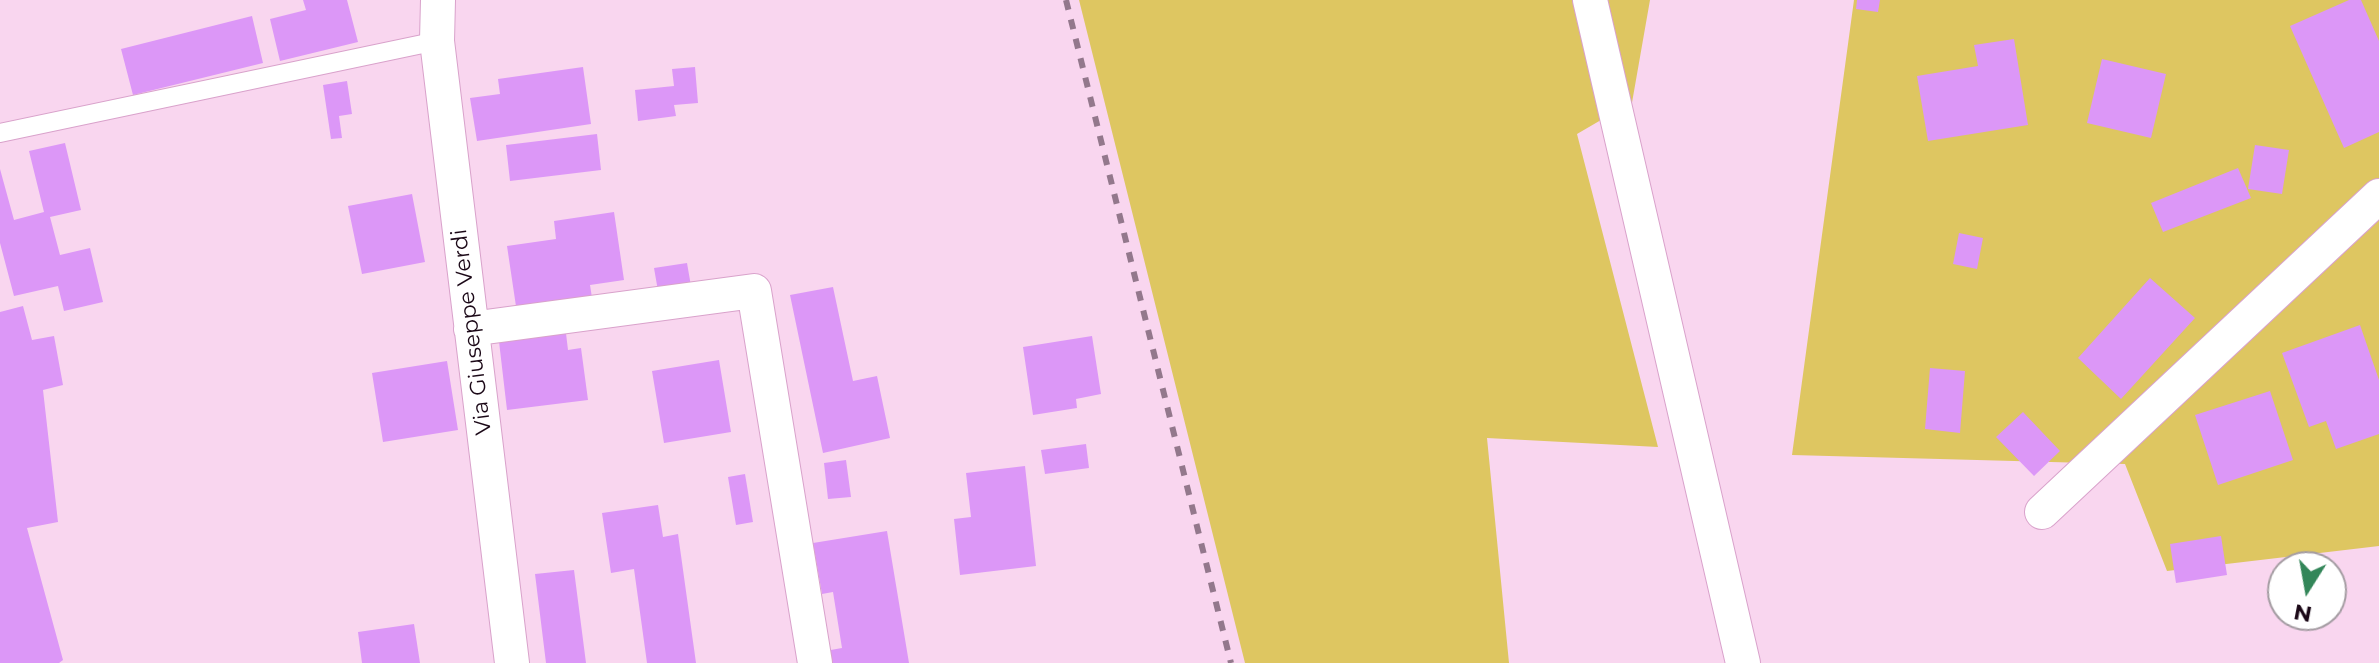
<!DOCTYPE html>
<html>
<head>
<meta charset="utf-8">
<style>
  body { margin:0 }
  #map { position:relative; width:2379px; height:663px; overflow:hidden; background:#f9d6ef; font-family:Montserrat,sans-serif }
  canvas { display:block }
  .north { position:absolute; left:2267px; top:551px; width:80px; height:80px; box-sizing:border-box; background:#fff; border:2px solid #a49ca2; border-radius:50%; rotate:191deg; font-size:22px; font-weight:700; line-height:32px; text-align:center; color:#1b0817 }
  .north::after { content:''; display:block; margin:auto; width:28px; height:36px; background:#338659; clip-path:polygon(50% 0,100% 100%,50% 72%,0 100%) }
</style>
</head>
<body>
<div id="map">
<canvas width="2379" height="663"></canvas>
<div class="north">N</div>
</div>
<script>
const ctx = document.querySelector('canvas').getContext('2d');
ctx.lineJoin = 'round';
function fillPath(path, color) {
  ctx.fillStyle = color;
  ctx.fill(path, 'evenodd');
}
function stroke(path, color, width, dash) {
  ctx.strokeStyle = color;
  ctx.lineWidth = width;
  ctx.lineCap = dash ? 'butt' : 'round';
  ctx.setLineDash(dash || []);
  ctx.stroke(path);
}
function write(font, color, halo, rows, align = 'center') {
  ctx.font = font + ' Montserrat,sans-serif';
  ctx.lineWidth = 8;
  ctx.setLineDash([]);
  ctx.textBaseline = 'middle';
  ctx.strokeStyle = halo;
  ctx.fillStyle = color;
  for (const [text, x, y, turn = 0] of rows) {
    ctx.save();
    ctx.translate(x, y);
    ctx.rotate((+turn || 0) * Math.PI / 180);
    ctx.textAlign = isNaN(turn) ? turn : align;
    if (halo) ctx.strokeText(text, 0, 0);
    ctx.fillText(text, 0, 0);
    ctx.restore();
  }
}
fillPath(new Path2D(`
  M1079 0H1650L1630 114 1601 120 1577 134 1658 447 1487 438 1509 663H1245Z
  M1854 0H2379V546L2167 571 2125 464 1792 455Z`), '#dec661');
fillPath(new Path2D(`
  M303 0H347L358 42 280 61 270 19 306 10Z
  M1857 0H1880L1878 12 1856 9Z
  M2349 0H2361L2379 41V132L2344 148 2290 26Z
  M252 16 263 63 133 95 121 49Z
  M2014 39 2028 125 1928 141 1917 76 1978 66 1974 45Z
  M2102 59 2166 74 2151 138 2087 123Z
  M583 67 591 124 477 141 470 98 500 94 498 79Z
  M695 67 698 103 674 105 676 116 638 121 635 90 674 86 672 69Z
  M347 81 352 114 339 116 342 138 331 139 323 85Z
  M597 134 601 170 510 181 506 145Z
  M65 143 81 210 50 217 60 255 90 248 103 302 64 311 58 286 14 296 0 243V169L14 220 44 212 29 151Z
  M2255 145 2289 150 2282 194 2248 189Z
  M2238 168 2251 198 2163 232 2151 203Z
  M412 194 425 262 362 274 348 206Z
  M614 212 624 280 590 285 593 304 517 313 507 246 556 239 554 221Z
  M1959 233 1983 238 1977 269 1953 264Z
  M687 263 691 286 658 291 654 268Z
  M2150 278 2195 318 2121 399 2078 358Z
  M833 287 853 381 877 376 890 438 823 453 790 295Z
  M23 306 32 340 54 336 63 385 43 390 58 522 27 528 63 660 59 663H0V312Z
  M565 325 568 350 581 348 588 400 507 410 498 333Z
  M2360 325 2379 380V434L2336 449 2326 421 2309 427 2282 353Z
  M1092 336 1101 394 1076 399 1077 408 1033 415 1023 347Z
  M719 360 731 432 664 443 652 371Z
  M447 361 458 430 383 442 372 373Z
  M1930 368 1965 371 1960 433 1925 429Z
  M2270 391 2293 460 2218 485 2195 415Z
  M2023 412 2060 451 2034 476 1996 437Z
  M1086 444 1089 468 1045 474 1041 450Z
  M846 460 851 497 828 499 824 463Z
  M1025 466 1036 566 960 575 954 519 971 517 966 473Z
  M745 474 753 522 736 525 728 477Z
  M658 505 663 537 678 534 696 663H647L634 569 611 573 602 513Z
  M887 531 909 663H827L825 651 842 648 833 592 822 594 813 543Z
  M2221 536 2227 575 2176 583 2170 544Z
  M574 570 586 663H546L535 574Z
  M414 624 420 663H362L358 632Z`), '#dc97f7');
const service = new Path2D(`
  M0 133 437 41`);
const minor = new Path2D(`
  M438 0 437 41 512 663
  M1590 0 1743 663
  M471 329 754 291 815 663
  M2042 512 2379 196`);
stroke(service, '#d9a2cb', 20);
stroke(minor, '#d9a2cb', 36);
stroke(service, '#fff', 18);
stroke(minor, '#fff', 34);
stroke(new Path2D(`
  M1066 0 1231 663`), '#93788c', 6, [10, 10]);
write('22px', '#1b0817', '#fff', [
  ["Via Giuseppe Verdi",472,332,-97]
]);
</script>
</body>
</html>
